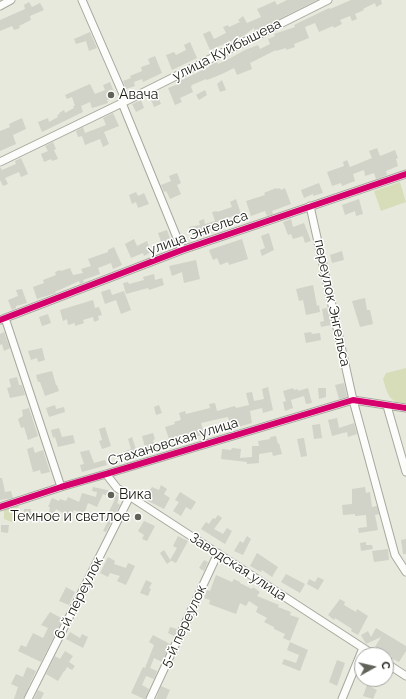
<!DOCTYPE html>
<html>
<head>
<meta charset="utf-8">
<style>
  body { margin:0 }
  #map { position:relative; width:406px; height:699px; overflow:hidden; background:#e8e9dd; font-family:Raleway,sans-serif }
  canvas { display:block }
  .north { position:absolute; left:354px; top:647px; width:40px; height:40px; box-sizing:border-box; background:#fff; border:1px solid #a3a39f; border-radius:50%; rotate:82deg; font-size:11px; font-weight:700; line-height:16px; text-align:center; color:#181910 }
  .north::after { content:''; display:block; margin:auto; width:14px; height:18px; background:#616258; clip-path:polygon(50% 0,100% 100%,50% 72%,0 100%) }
</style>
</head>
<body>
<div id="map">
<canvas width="406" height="699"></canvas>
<div class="north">С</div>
</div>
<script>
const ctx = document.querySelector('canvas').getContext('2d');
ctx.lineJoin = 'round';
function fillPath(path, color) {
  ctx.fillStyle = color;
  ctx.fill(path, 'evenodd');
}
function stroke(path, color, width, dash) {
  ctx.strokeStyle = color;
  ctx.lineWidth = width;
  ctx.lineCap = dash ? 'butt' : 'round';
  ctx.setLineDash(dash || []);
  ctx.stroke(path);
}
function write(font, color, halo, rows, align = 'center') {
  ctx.font = font + ' Raleway,sans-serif';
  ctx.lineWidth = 3;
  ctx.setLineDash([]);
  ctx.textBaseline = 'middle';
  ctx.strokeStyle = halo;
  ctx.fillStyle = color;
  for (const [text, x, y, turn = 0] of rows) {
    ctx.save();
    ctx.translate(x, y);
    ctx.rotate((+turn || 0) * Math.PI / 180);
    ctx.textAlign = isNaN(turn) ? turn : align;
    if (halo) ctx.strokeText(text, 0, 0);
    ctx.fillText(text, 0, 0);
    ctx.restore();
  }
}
fillPath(new Path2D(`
  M400 182 406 202 381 211 374 191Z
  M406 368V404C389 403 387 393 383 379L386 373Z
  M19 505 14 523 4 519V510Z`), '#d8ddb9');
fillPath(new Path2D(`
  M287 0H317L255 31 254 28 243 36 210 50 203 34 210 31 214 39 226 33 223 27 228 25 229 27 240 22 238 20 243 16 247 23 261 17 257 9 275 1 277 5Z
  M351 0H381L382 4 376 7 375 3 363 9 364 10 355 14 357 19 352 21 350 16 340 20 342 24 334 28 333 26 319 32 315 23 305 27 309 38 294 44 295 47 286 50V48L276 51V50L250 63 252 69 237 75 234 68 222 74 207 80 206 79 192 85 191 87 193 92 180 98 182 102 175 105 168 88 181 83 180 81 209 67V66L217 62 218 64 227 60 245 50 258 45 260 49 270 44 268 39 275 36 274 34 295 27 294 25 329 8 330 9Z
  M29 2 32 7 40 3 44 10 30 16 31 20 19 26 20 28 14 30 12 26 0 31V20L25 9 24 5Z
  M90 32 97 48 89 51 86 41 76 44 74 39Z
  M190 42 197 58 172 70 166 55 174 52 176 55 186 50 184 45Z
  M155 56 162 73 143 82 142 79 134 82 135 86 126 89 123 81 131 78 130 76 142 71 141 67 150 64 148 59Z
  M222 80 226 90 220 92 217 84Z
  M110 82 116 97 107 100 108 103 92 108 90 102 81 106 83 112 42 132 38 122 48 118 49 122 58 117 57 115 60 114 59 113 64 110 65 113 74 108 73 106H75L72 97 67 99 65 95 90 84 95 94 105 90 103 85Z
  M205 90 207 95 199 100 196 95Z
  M157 94 161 104 154 107 150 97Z
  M141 100 144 108 136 112 132 104Z
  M113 113 119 126 104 132 109 144 103 147 100 139 85 145 82 136 78 137 76 131 83 127 85 133 106 125 103 118Z
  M22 118 26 129 13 135 16 144 0 151V131L10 127 9 124Z
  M53 142 56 149 54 150 58 159 52 161 51 159 44 162 41 154 48 151 45 146Z
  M377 148 380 156 395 150 398 158 396 159 398 166 386 171 387 175 376 179 374 173 365 176 364 170 353 174 355 181 342 186 341 183 332 186 327 172 344 166 343 162 347 160 350 167 372 158 369 151Z
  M21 158 28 174 21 177 19 172 5 178 8 184 3 186 0 180V167L2 170 16 164 15 161Z
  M177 173 181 183 177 185 181 194 170 199 166 191 164 192 161 185 171 181 169 176Z
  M319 183 323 193 313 196V194L304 198 301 190Z
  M276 188 277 189 280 188 281 190 285 188 291 204 272 211 273 214 267 216 265 211 251 216 246 201 265 195 264 193Z
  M136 192 138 196 144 193 149 204 138 208 136 202 132 204 129 195Z
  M236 199 242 217 234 220 233 216 220 221 222 226 206 231 207 234 200 236V235L191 236 189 227 200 225 199 221 204 219 205 224 215 221 212 212 217 211V212L232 207 230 202Z
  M359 199 363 214 356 216 355 211 345 215 342 205Z
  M291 219 293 227 304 223 311 241 305 243 303 236 293 239 291 234 288 235 283 222Z
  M167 230 173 247 164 250 158 233Z
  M269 233 274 250 262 256 260 250 265 248 261 236Z
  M134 239 137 246 147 241 151 252 144 256 143 253 131 258 125 244Z
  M242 239 248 259 229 265 228 262 220 265 217 258 213 260 209 250Z
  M114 247 122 265 113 269 111 263 98 268 100 274 83 280 84 282 80 284 79 281 55 292 56 293 37 299 33 287 44 283 43 280 56 275 55 272 60 270 61 271 70 268 73 275 83 273 81 269 91 266 88 259 108 252V250Z
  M342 251 344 260 332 263 330 255Z
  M196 260 200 279 184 283 182 272 172 276 169 266Z
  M154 274 155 280 162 278 164 285 149 290 148 288 126 294 123 283 128 282 129 284 144 280 143 277Z
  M313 285 317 306 319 305 320 312 306 315 303 300 299 301 296 289Z
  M22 289 27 303 16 306V308L12 310 8 300 18 296 16 290Z
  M110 289 112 295 124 291 131 310 121 314 116 300 105 304 101 292Z
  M365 298 367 310H370L373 324 360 327 352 301Z
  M93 300 95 308 99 307 102 315 98 316 99 320 94 322 93 317 83 320 84 323 75 326V323L68 325 67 319 63 321 60 310Z
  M327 308 331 325 321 327 320 322 324 321 322 309Z
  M48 314 51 323 42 326 39 317Z
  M4 332 10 348 4 351 2 344 0 345V334Z
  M311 332 312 334 320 333 321 340 306 343 304 333Z
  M42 348 45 360 38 362 37 358 31 360 28 351Z
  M52 371 56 385H57L59 391 45 396 40 382H38L36 375Z
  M17 377 19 385H22L25 395 10 398 7 388 11 387 9 379Z
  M344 383 347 397 339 399 335 385Z
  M268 387 273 410 263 413 262 408 250 411 252 423 231 429 228 417 223 418 201 423 204 434 196 437V438L188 441 187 437 170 442 165 427 175 424 174 422 181 420 179 413 185 411 186 414 210 408 209 404 215 403 217 411 235 406 236 408 249 405 246 393 252 392 254 401 264 399 262 389Z
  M293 388 294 390 298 389V391L308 388 312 403 306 404 304 396 291 400 293 408 285 411 283 402 286 401 283 391Z
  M318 388H326V397L319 399Z
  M55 405 56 409 64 407 65 412 49 417 46 408Z
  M159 405 162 413 156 415 154 407Z
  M29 408 38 436 28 440 24 427 21 428 18 419 23 416 22 410Z
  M337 418 339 428 354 423 357 434 348 437 347 432 332 436 328 420Z
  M320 424 322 438 314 439 312 425Z
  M105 427 111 446 102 449 99 441 102 440 99 429Z
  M59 428 62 437 73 435 75 443 58 447 55 437 53 438 51 430Z
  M153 433 155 439 153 440 155 448 146 451 142 436Z
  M276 436 278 444 279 443 282 454 273 456 272 452 259 454V463L247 464V462L221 459 222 449 231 450 232 448 241 449 240 458 252 457V446H259L258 441 270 439V437Z
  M132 437 138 455 125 459 123 452 131 449 128 439Z
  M304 438 307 456 301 457 297 439Z
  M33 447 35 453 43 450 50 472 41 474 40 470 33 472 27 449Z
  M89 450 94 463 105 460 107 465 82 472 80 465 84 464 80 452Z
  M0 478H2L5 492 11 491 13 498 0 500Z
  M161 485 167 489 164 494 170 498 164 509 144 499 152 487 159 490Z
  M93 487 107 490 120 496 117 503 120 505 106 532 103 531 108 521 105 520 115 499 103 494 97 507 88 503 84 514 74 510 72 513 69 512 67 515 56 509 54 514 49 512 50 507H48L52 498 59 501 60 499 66 501 68 497 79 502 82 493 96 497 97 492 92 491Z
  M365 487 366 493 370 492 372 507 377 506 379 514 375 515 378 530 359 533 358 528 367 527 366 515 355 516V514L343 515 342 505 352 504V489Z
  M180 492 196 502 191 510 186 507 181 516 173 511 179 502 175 500Z
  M24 509H31V513H36V520L24 519Z
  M218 515 222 518 214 529 223 534 227 528 232 531 225 544 201 529 206 522 209 524 213 518 215 519Z
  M144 521 155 526 147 541 142 539 144 535 138 531Z
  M1 525H9L8 533 1 532Z
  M178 536 188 541 176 563 170 560 177 548 173 546Z
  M247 536 251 539 243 555 234 551 240 541 243 543Z
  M406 539V554H403L401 540Z
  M366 542V545H372L373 549 361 551 360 543Z
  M388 549 389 560 374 562 372 551Z
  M164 550 171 561 167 564 160 553Z
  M257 553 278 567 272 577 262 570 261 572 250 566Z
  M108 557 115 561 114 564 126 568 128 563 135 566 126 585 117 581 120 576 110 573 108 577 100 573Z
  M204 560 208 562 204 571 199 568Z
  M286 574 305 584 300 593 281 582Z
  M216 575 232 582 234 579 240 582V583L252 589 253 587 260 592 257 596 279 605 278 607 291 612 290 615 299 618 290 641 283 638 285 634 274 629V627L264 622 267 618 256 612 258 607 249 601 246 606 240 603 236 614 209 604 210 600 204 598 207 590 210 591Z
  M318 577 324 580 318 590 307 584 309 579 315 582Z
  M146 580 152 583 149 588 151 589 148 596 140 593Z
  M66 587 75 592 69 605 59 601Z
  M340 599 345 602 344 605 356 612 357 609 368 616 358 635 351 631 352 629 335 618 334 620 328 615Z
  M50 612 63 619 41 662 18 651 21 645 26 647 33 633 43 638 48 628 41 625Z
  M170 627 177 629 174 636 168 633Z
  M376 628 406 646V651L399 662 391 658 392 656 375 647 381 637 366 644 361 635 368 631 371 637Z
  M70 632 80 638 82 634 88 637 83 648 66 639Z
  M153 635 170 644 162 662 154 658 150 668 157 671 154 679 146 676 142 685 149 689 145 699H144L131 693 143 667 145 668 154 645 149 642Z
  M290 642 308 650 300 671 282 664 284 659 296 663 299 655 287 650Z
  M65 651 73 656 69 662 75 666 72 670 67 667 65 671H64L58 681 46 674 55 656 60 659Z
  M337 660 345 663 337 686 329 682Z
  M27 667 36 671 23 699H14L18 687 11 684 16 674 23 677Z
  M367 685 377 690 373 699 363 696Z
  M161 686 170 690 166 699H156Z
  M38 690 44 693 41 699H34Z`), '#d1d2c8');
const minor = new Path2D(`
  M82 0 126 101
  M0 6 11 0
  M122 103 182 250
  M0 162 122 103 328 0
  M310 206 353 400 395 555 406 572
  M5 318 61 487
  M0 320 182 250 406 174
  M387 406 406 472
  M106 474 117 488 374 655
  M0 507 61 487 106 474 353 400 406 408
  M386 663 406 676
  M28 699 130 496
  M150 699 218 553
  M342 699 363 648`);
stroke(minor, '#a7a89e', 9);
stroke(minor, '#fcfcfa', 7);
stroke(new Path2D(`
  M0 320 182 250 406 174
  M0 507 61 487 106 474 353 400 406 408`), '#d6006c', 6);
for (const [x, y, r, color] of [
  [111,95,4,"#616258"],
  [111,495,4,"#616258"],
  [138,517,4,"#616258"]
]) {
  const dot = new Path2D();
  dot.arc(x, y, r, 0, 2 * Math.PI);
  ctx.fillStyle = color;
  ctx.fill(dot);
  stroke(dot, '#fff', 1.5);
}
write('14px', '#181910', '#fff', [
  ["улица Куйбышева",227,50,-27],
  ["улица Энгельса",198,233,-20],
  ["переулок Энгельса",332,303,78],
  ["Стахановская улица",173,442,-17],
  ["Заводская улица",238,567,33],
  ["6-й переулок",79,598,-63],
  ["5-й переулок",184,626,-65]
]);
write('14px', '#181910', '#fff', [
  ["Авача",119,95],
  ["Вика",119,495],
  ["Темное и светлое",130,517,"right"]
], 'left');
</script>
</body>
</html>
